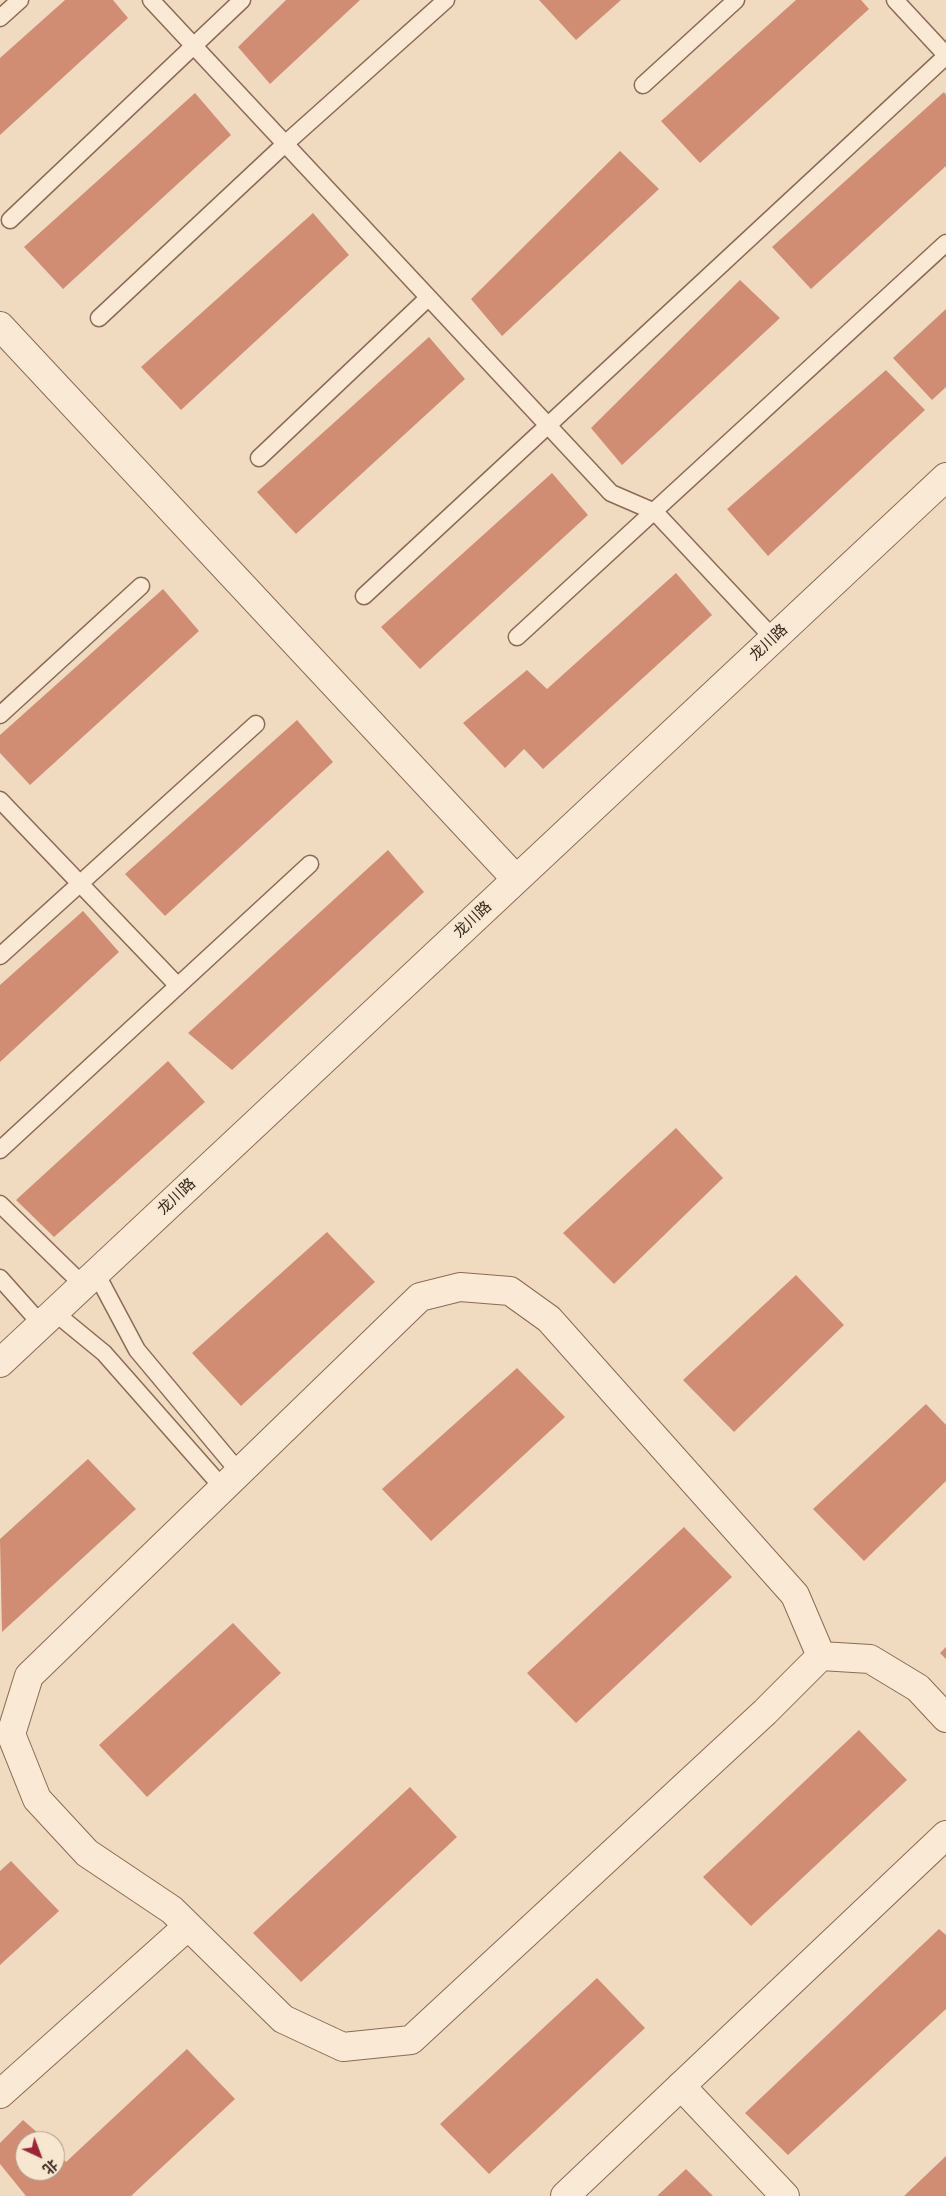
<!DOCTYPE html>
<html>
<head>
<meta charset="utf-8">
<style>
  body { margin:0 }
  #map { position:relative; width:946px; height:2196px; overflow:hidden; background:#f0dbc0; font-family:"Times New Roman","Noto Sans SC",serif }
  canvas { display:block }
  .north { position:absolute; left:15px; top:2131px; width:50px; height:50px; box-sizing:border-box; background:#f7e6d0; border:1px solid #ab9988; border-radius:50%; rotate:137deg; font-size:14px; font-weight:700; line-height:20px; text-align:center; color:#39261c }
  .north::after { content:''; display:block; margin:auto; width:18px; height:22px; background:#9b2436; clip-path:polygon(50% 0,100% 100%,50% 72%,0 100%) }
</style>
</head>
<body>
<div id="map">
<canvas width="946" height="2196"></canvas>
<div class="north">北</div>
</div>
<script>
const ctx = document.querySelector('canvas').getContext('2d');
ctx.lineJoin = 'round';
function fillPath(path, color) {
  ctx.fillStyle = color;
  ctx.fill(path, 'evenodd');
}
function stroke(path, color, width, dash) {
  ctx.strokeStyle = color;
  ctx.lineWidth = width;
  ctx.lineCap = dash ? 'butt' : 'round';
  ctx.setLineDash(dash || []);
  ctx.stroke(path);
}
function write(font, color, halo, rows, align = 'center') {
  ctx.font = font + ' "Times New Roman","Noto Sans SC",serif';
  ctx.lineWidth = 4;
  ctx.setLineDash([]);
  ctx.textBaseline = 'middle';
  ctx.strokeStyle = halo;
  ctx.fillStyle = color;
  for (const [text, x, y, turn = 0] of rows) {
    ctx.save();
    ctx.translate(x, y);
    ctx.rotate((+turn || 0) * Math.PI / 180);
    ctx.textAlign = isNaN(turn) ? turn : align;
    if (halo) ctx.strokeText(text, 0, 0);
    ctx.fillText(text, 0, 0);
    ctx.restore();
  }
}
fillPath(new Path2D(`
  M65 0H113L128 18 0 135V58Z
  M286 0H360L270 84 238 47Z
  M539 0H621L576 40Z
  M796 0H861L869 9 700 163 661 121Z
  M944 92 946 95V166L811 289 772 247Z
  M195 93 231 135 63 289 24 247Z
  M620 151 659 189 502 336 471 299Z
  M313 213 349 255 181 410 141 367Z
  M740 280 780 318 622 465 591 428Z
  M946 309V387L932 400 893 358Z
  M429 337 465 379 296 534 257 492Z
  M886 370 925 410 768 556 727 509Z
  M552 473 588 515 420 669 381 627Z
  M676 573 712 615 543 769 524 749 505 768 463 723 527 670 547 689Z
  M163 589 199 631 30 785 0 753V735Z
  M297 720 333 762 165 916 125 874Z
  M388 850 424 892 232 1070 188 1033Z
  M83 911 119 952 0 1062V985Z
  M168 1061 205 1102 54 1237 16 1200Z
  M676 1128 723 1178 614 1284 563 1233Z
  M327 1232 375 1282 241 1406 192 1353Z
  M796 1275 844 1325 734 1432 683 1380Z
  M517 1368 565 1417 431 1541 382 1489Z
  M926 1404 946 1425V1481L864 1561 813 1509Z
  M88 1459 136 1509 2 1632 0 1539Z
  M684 1527 732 1577 576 1723 527 1673Z
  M233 1623 281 1673 147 1797 99 1745Z
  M946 1647V1659L940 1653Z
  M859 1730 907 1780 751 1926 703 1877Z
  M410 1787 457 1837 301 1982 253 1933Z
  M11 1861 59 1911 0 1965V1871Z
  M939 1929 946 1935V2009L788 2155 745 2113Z
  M597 1978 645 2028 489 2174 440 2124Z
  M187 2049 235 2099 131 2196H26L0 2164V2143L23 2120 47 2141H25V2171H55V2149L66 2162Z
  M946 2156V2196H904Z
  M686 2169 713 2196H657Z`), '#d08d74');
const service = new Path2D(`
  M151 0 611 493 655 512 773 638
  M895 0 946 55
  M0 18 20 0
  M643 85 736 0
  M10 220 242 0
  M99 318 285 144 446 0
  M259 458 428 298
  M364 596 946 56
  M517 637 946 243
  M0 715 141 586
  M0 800 178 986
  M0 956 256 724
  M0 1150 310 864
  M0 1204 83 1285
  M96 1273 137 1350 239 1472
  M0 1278 41 1324
  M54 1312 104 1353 223 1488`);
const minor = new Path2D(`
  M821 1656 795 1595 549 1319 510 1291 460 1287 420 1297 29 1676 11 1734 37 1799 87 1853 172 1910 283 2019 343 2047 411 2040 765 1712 821 1656 870 1659 918 1688 946 1718
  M681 2086 785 2196
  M0 2094 188 1926`);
const tertiary = new Path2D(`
  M0 326 516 879
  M0 1363 946 477
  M565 2196 946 1835`);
stroke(service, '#8a6b57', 19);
stroke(minor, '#8a6b57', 30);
stroke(tertiary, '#8a6b57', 30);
stroke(service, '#fae9d4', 16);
stroke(minor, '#fae9d4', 28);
stroke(tertiary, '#fae9d4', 28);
write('15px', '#39261c', '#f7e6d0', [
  ["龙川路",769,643,-43],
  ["龙川路",473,920,-43],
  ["龙川路",177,1197,-43]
]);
</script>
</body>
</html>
